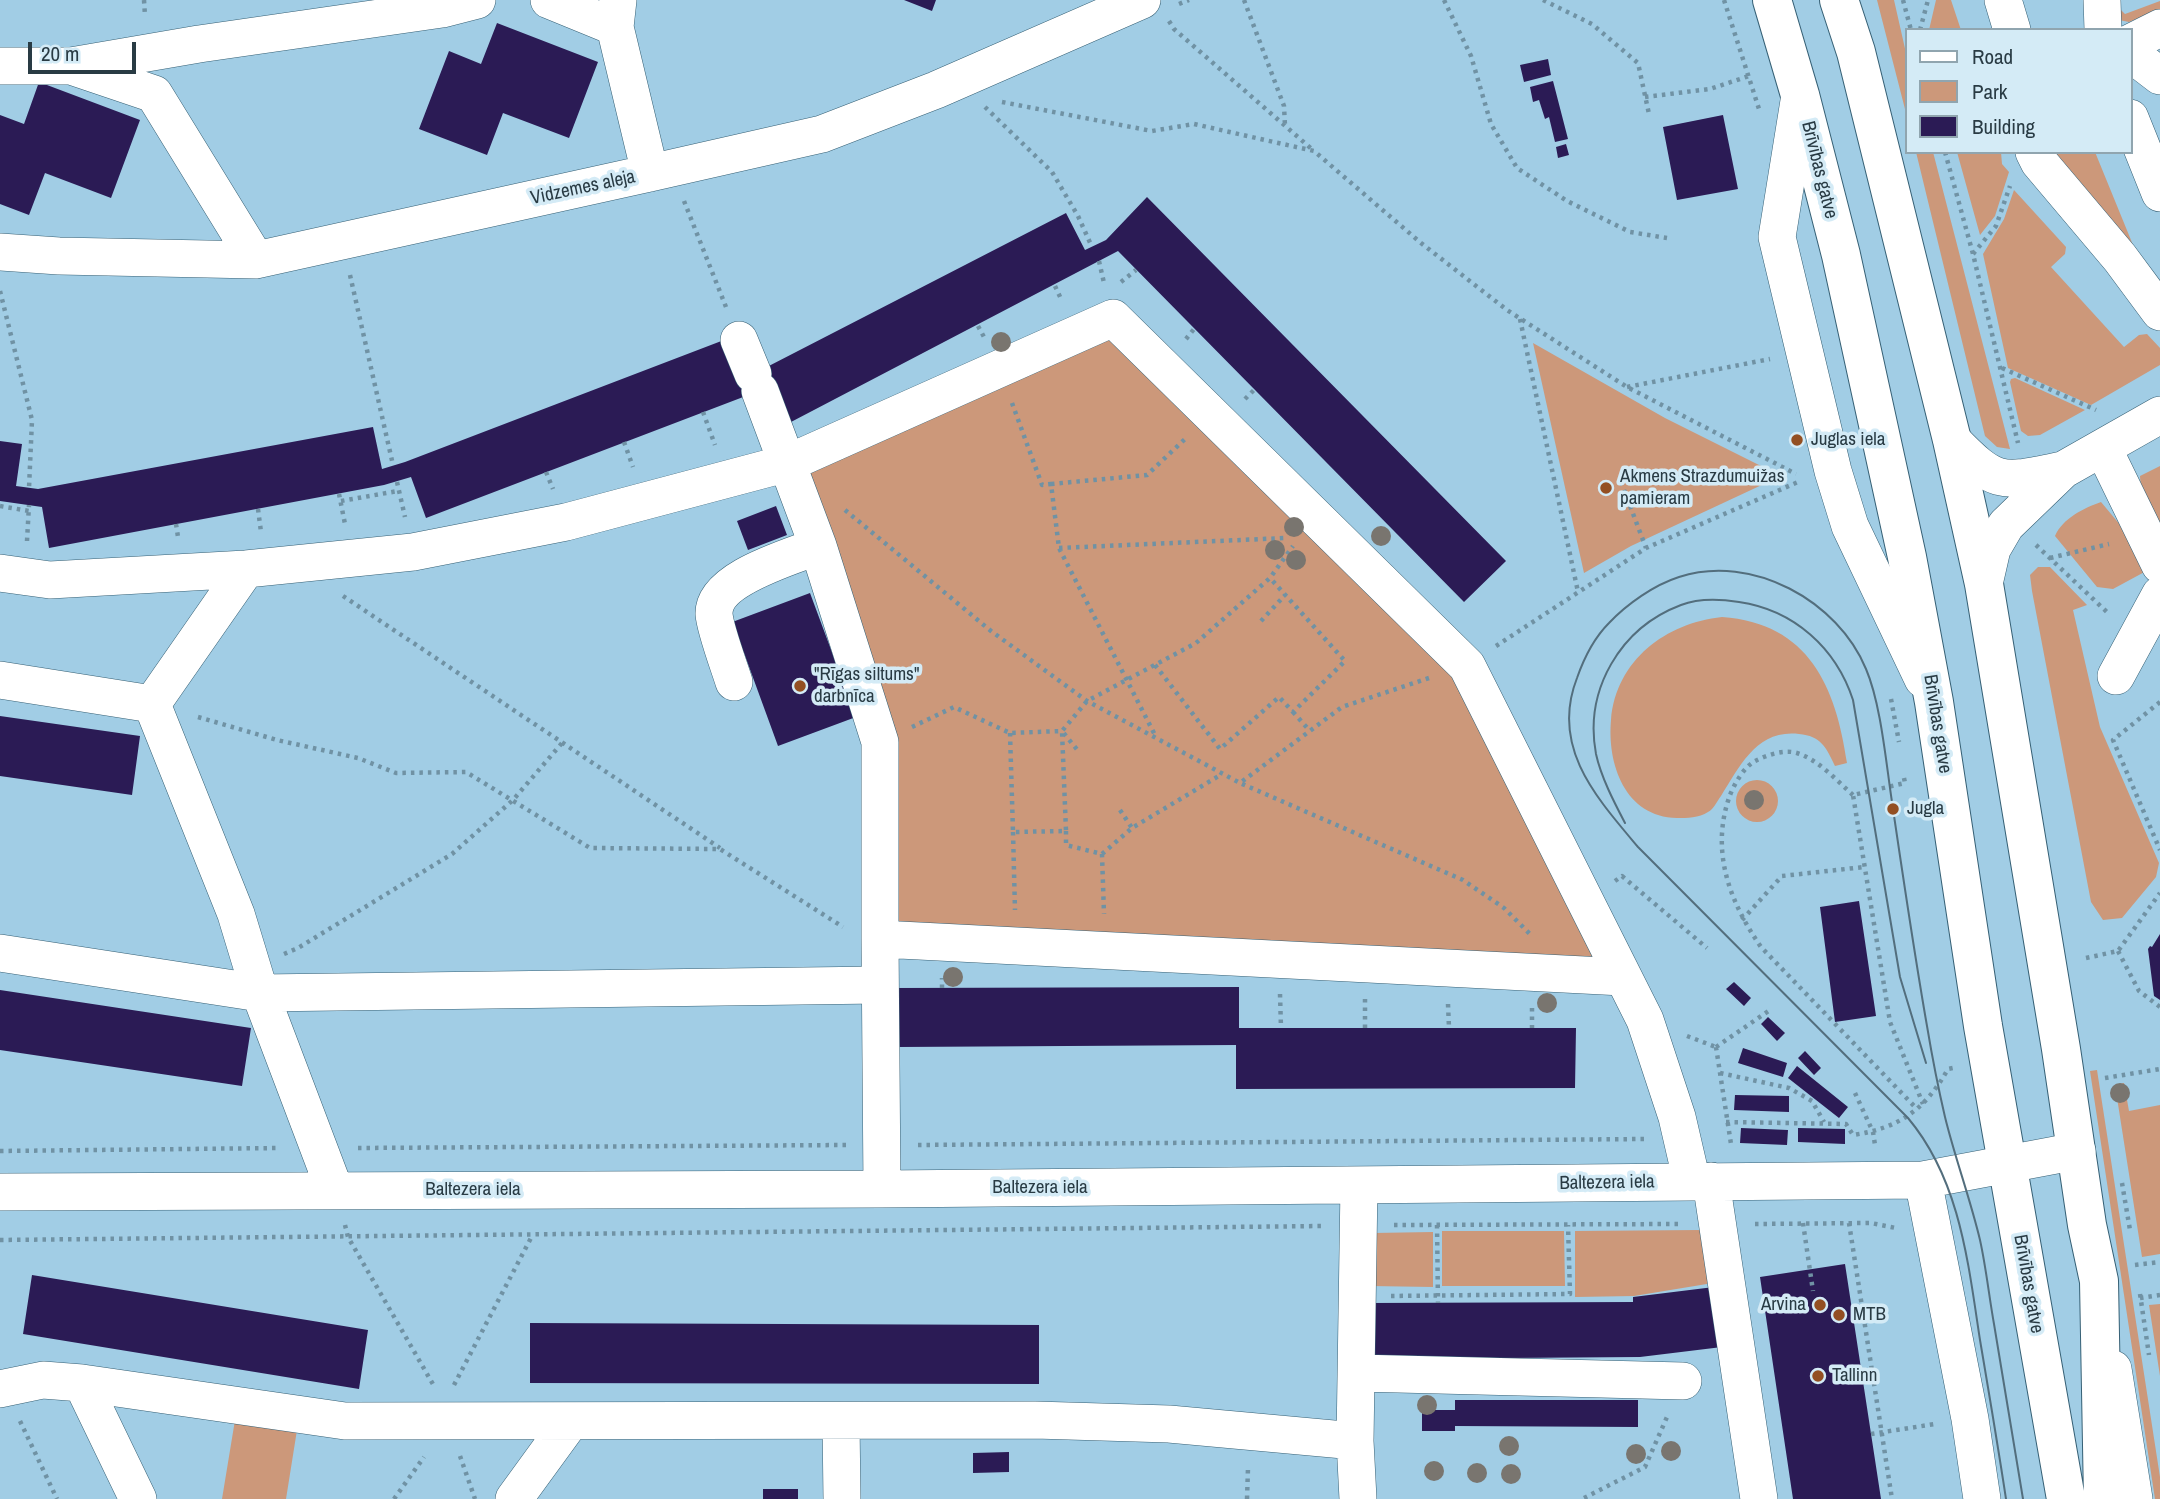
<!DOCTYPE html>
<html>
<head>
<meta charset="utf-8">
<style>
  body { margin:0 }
  #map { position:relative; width:2160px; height:1499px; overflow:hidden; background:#a1cde5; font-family:"Archivo Narrow",sans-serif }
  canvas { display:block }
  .legend { position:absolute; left:1905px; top:28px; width:228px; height:126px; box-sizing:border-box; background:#d4ebf6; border:2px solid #90a5af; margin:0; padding:9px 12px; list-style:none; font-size:21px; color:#293b44 }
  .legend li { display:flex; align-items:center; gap:14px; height:35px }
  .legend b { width:35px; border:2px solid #90a5af }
  .scale { position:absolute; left:28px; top:42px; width:108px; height:32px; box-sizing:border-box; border:4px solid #293b44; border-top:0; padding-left:9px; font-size:21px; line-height:24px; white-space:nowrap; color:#293b44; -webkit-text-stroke:5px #d4ebf6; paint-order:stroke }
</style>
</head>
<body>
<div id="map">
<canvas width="2160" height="1499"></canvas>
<ul class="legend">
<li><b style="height:9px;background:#fff"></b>Road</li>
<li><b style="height:19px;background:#cc987a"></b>Park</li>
<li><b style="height:19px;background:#2b1b55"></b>Building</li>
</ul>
<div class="scale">20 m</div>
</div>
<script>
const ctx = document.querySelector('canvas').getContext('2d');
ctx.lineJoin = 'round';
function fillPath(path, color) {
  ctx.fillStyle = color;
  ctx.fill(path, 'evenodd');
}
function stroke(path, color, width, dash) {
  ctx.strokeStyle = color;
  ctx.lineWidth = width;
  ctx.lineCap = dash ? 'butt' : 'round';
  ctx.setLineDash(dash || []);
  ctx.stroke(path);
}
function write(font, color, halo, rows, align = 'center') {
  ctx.font = font + ' "Archivo Narrow",sans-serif';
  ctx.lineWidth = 7;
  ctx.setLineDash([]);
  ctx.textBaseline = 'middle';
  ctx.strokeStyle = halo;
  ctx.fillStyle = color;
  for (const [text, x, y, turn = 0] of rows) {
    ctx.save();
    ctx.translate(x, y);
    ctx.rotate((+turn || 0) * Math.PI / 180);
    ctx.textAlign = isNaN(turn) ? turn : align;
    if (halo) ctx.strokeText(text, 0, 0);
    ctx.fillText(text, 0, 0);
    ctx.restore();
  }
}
fillPath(new Path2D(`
  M1877 0H1894L1906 53V113Z
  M1936 0H1951L1961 30H1929Z
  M2160 1V9L2129 22 2119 20 2120 9 2125 14Z
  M1916 152H1933L2010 449 1997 447 1985 436Z
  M1957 152H2001L2002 164 2009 172 1995 216 1980 235Z
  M2041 152H2095L2133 245Z
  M2014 190 2066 247 2065 254 2051 267 2124 347 2139 335 2147 334 2160 348V365L2091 405 2008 368 1983 254 2004 219Z
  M1110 332 1455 669 1604 963 893 929 889 734 801 466Z
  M1533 343 1665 418 1781 476 1631 546 1584 573Z
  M2015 378 2085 410 2040 435 2028 436 2021 431 2010 382 2011 379Z
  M2160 466V523L2141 490 2140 476Z
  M2101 502 2132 539 2150 569 2113 589 2097 587 2055 536C2063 518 2084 508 2101 502Z
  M2038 567H2050L2087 605 2073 610 2100 727 2159 863 2156 877 2122 918 2103 920 2091 902 2032 591 2030 575Z
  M1722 617C1809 623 1836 687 1847 763L1835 766C1826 747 1821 736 1799 734 1757 729 1740 766 1721 796 1717 801 1714 809 1708 812 1699 818 1687 818 1677 818 1625 817 1607 764 1611 720 1616 660 1666 623 1722 617Z
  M1736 801a21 21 0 1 1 42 0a21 21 0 1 1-42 0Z
  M2097 1070 2160 1477V1499H2155L2090 1071Z
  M2124 1083 2129 1111 2160 1105V1254L2142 1257 2115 1085Z
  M1701 1230 1719 1282 1634 1296 1575 1297V1231Z
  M1442 1231H1564L1565 1286H1442Z
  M1433 1232V1287L1370 1286 1373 1233Z
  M2160 1304V1376L2149 1305Z
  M235 1420 297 1430 286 1499H222Z`), '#cc987a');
fillPath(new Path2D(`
  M904 0H936L932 11Z
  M497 23 598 62 569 138 503 113 487 155 419 129 449 51 481 64Z
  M1548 59 1551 75 1524 82 1520 65Z
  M1553 81 1568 139 1555 142 1549 117 1545 119 1539 100 1533 102 1530 87Z
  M39 82 140 120 111 198 45 173 29 215 0 204V115L24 124Z
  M1723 115 1738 189 1677 200 1663 127Z
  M1566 144 1569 155 1558 158 1556 147Z
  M1147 197 1506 561 1464 602 1118 251 791 422 772 386 426 518 411 477 384 485 49 548 42 507 0 501V441L22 444 16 486 38 489 373 427 382 469 405 462 724 340 763 369 1066 213 1085 250 1106 240Z
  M776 506 787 535 748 550 737 521Z
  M810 593 856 717 778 746 744 653 738 655 727 624Z
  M0 716 140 736 132 795 0 776Z
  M1859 901 1876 1016 1835 1022 1820 907Z
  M2160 934V1000L2154 996 2148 949 2150 946 2152 947Z
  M1734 982 1751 998 1744 1006 1726 989Z
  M1239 987V1028H1576L1575 1088 1236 1089V1045L898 1047 897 988Z
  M0 990 251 1028 242 1086 0 1050Z
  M1768 1017 1785 1033 1777 1041 1761 1024Z
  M1743 1048 1787 1063 1783 1077 1738 1063Z
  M1805 1051 1821 1068 1814 1075 1798 1058Z
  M1797 1066 1848 1107 1839 1118 1788 1078Z
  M1735 1095 1789 1096V1112L1734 1110Z
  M1741 1128 1788 1130 1787 1145 1740 1143Z
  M1798 1128 1845 1129V1144L1798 1142Z
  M1845 1264 1881 1499H1793L1760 1277Z
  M32 1275 368 1330 359 1389 23 1334Z
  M1714 1287 1722 1347 1640 1357 1369 1359V1303L1633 1302V1297Z
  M530 1323 1039 1325V1384L530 1383Z
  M1455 1400H1638V1427L1455 1426V1431H1422V1410H1455Z
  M1009 1452V1472L973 1473V1453Z
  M763 1489H798V1499H763Z`), '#2b1b55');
const minor = new Path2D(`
  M549 0 615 27
  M618 0 615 27 650 173
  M2003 0 2012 30
  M2102 0 2103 30
  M2130 43 2160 28
  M2130 53 2160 76
  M0 66H71L199 44 442 9 477 0
  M74 67 154 94 256 260
  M1800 95 1777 237 1833 471 1850 526 1923 679
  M2130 118 2160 193
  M2034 152 2039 162 2120 258 2160 312
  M0 252 59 256 256 260 650 173 822 134 936 90 1142 0
  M739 340 753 374
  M760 391 818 546 880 742V939
  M1952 440C1997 487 2002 482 2063 470
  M2103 448 2160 565
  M246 569 152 704 236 914 260 993 335 1191
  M0 573 50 580 246 569 413 552 566 522 788 463 1113 318 1467 666 1645 1020 1677 1117 1692 1182
  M1984 584 1992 549 2006 525 2063 470 2160 415
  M2116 676 2160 595
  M0 680 152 704
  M734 682C729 666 715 629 714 614 713 578 791 557 818 546
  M0 953 260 993 880 985
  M1923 1180 1970 1419 1982 1499
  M1711 1181 1759 1499
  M882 1189 880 939 1623 977
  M0 1192 882 1189 1923 1180 2077 1151
  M2113 1369 2134 1499
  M1357 1373 1683 1381
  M82 1383 138 1499
  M0 1389 43 1380 82 1383 345 1421 1035 1420 1169 1424 1355 1441 1358 1499
  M841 1421 842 1499
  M1355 1441 1359 1185
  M514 1499 570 1422`);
const highway = new Path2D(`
  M1772 0 1800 95 1841 255 1907 557 1934 702 1983 1026 2066 1499
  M1839 0 1856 52 1952 440 1984 584 2061 1049 2087 1225 2099 1281 2103 1499`);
stroke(minor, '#366075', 38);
stroke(highway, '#366075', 40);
stroke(new Path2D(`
  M144 0 145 16
  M1244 0 1284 106 1285 126
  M1444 0 1471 56 1491 124 1517 168 1567 201 1630 232 1667 238
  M1543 0 1592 24 1638 63 1649 114
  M1724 0 1759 109
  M1903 0 1911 30
  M1179 4 1189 0
  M1169 21 1174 29 1314 151
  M1920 30 1928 0
  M1645 97 1710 89 1749 76
  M1002 102 1152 131 1194 124 1314 151 1421 243 1507 310 1627 387 1796 474
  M985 107 1052 172 1078 216 1092 247
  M1945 152 1973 254 2018 443
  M684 201 726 307
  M1973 254 1996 226 2010 186
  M1099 261 1104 283
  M350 275 393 465
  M1121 282 1136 270
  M1055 286 1062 301
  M0 291 32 420 29 488
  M1520 319 1578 592
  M978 326 984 337
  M1186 339 1194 329
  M2002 368 2096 410
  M1627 387 1770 359
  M1245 399 1254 390
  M1012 403 1042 485 1051 484 1059 548 1156 737
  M703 412 715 445
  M624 442 633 467
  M546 472 553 489
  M397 482 405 517
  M1621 482 1646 548
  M1051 484 1147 475 1185 439
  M339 494 345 524
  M341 501 398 491
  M0 506 29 511
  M258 509 261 532
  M845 510 991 631 1087 701 1240 783
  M176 524 178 537
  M27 541 29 505
  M2036 545 2109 614
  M1059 548 1286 538
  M2050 558 2109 544
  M343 596 720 848
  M1261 621 1285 595
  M1496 646 1646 548 1798 482
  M1155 665 1220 749 1279 697 1293 712 1345 661 1270 578
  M1429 678 1342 707 1240 783 1463 880 1504 908 1532 936
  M1891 699 1899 742
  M2160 702 2113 740 2160 850
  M1293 712 1310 731
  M198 717 277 740 358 758 396 773 466 772 590 848 720 849 843 927
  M912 727 954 707 1010 733 1062 731 1087 701 1196 643 1270 578 1293 546
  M1010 733 1013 832 1066 831 1062 731 1079 752
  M1904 778 1905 783 1853 795 1890 1022 1923 1104
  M1853 795C1836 780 1819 760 1797 753 1784 749 1767 755 1755 761 1744 767 1735 783 1730 795 1710 850 1729 901 1761 947L1917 1109
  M1120 810 1132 828
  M1066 831V845L1102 854 1104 914
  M1013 832 1015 910
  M1102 854 1132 828 1222 774
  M1615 881 1622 876 1707 948
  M1742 920 1782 876 1864 867
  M2118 951 2139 991 2160 1007
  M284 954 298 948 452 854 513 800 562 743
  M2086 958 2118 951 2160 893
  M942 988V978
  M1280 994 1281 1028
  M1365 999V1028
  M1448 1004 1449 1028
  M1532 1008V1028
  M1687 1036 1716 1047
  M1716 1047 1731 1144
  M1716 1047 1770 1010
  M1720 1073 1789 1088 1812 1101 1824 1122
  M2105 1078 2160 1069
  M1855 1093 1873 1132 1875 1145
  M1726 1122 1846 1124 1853 1135C1899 1128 1925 1110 1948 1069L1953 1068
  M918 1145 1644 1139
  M358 1148 846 1145
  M0 1151 279 1148
  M2122 1183 2130 1230
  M1803 1223 1813 1291
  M1849 1223 1892 1499
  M1755 1224 1871 1223 1896 1228
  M345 1225 348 1237 434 1386
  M1394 1225 1683 1224
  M1437 1225 1438 1303
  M0 1240 1323 1226
  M2135 1265 2160 1262
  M2140 1294 2149 1355
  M1391 1296 1570 1294 1568 1225
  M2140 1298 2160 1295
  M454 1385 532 1236
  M20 1421 57 1499
  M1871 1434 1935 1424
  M460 1456 475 1499
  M1584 1498 1645 1467 1667 1417
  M394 1499 424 1457
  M1247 1499 1248 1468`), '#7092a4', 4.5, [3.5, 5]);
stroke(minor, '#fff', 37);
stroke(highway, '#fff', 38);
stroke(new Path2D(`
  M1625 823C1614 802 1601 777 1596 754 1584 690 1620 628 1681 605 1699 598 1720 599 1739 602 1794 610 1836 648 1853 700L1900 977 1926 1063
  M2006 1499C1998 1446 1989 1393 1980 1340 1968 1262 1960 1180 1908 1118L1638 847C1596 797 1550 747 1577 678 1584 658 1593 639 1609 623 1627 604 1654 585 1679 577 1752 553 1838 601 1866 669 1881 704 1886 763 1892 802 1903 877 1914 952 1927 1026 1932 1056 1938 1087 1945 1117 1955 1158 1970 1198 1980 1240 1986 1267 1989 1296 1994 1324 2004 1382 2013 1441 2023 1499`), '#536e7d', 2);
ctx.fillStyle = '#79756f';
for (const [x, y] of [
  [1001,342],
  [1294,527],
  [1381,536],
  [1275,550],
  [1296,560],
  [1754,800],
  [953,977],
  [1547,1003],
  [2120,1093],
  [1427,1405],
  [1509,1446],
  [1671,1451],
  [1636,1454],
  [1434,1471],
  [1477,1473],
  [1511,1474]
]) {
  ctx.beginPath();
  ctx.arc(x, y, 10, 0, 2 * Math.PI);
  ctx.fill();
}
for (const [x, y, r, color] of [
  [1797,440,7,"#934f22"],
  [1606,488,7,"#934f22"],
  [800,686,7,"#934f22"],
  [1893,809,7,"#934f22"],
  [1820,1305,7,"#934f22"],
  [1839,1315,7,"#934f22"],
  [1818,1376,7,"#934f22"]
]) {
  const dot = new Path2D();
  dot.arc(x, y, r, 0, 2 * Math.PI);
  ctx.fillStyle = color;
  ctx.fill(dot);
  stroke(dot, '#d4ebf6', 2.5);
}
write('19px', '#293b44', '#d4ebf6', [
  ["Brīvības gatve",1819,170,76],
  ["Vidzemes aleja",583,188,-12],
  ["Brīvības gatve",1937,724,81],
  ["Baltezera iela",1607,1183,-1],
  ["Baltezera iela",1040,1188],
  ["Baltezera iela",473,1190],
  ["Brīvības gatve",2028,1284,80]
]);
write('19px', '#293b44', '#d4ebf6', [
  ["Juglas iela",1811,440],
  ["Akmens Strazdumuižas",1620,477],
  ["pamieram",1620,499],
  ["\"Rīgas siltums\"",814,675],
  ["darbnīca",814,697],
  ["Jugla",1907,809],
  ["Arvina",1806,1305,"right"],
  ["MTB",1853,1315],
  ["Tallinn",1832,1376]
], 'left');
</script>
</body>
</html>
